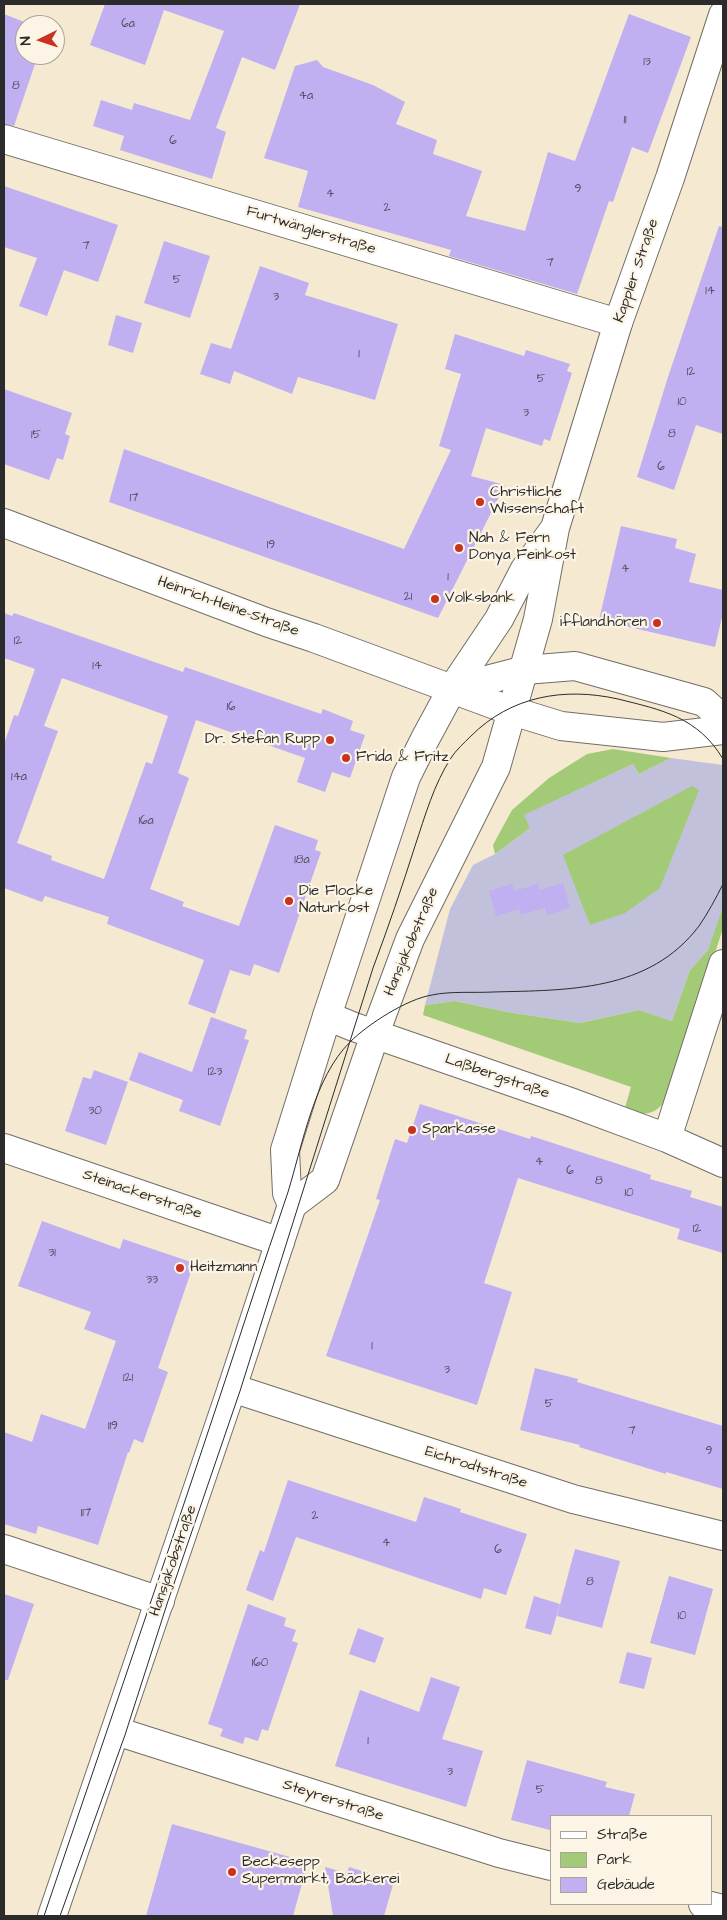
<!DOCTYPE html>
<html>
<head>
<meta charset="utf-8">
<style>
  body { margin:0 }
  #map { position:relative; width:727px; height:1920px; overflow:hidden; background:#f5ead1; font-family:"Architects Daughter",sans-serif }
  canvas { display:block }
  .frame { position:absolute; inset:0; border:5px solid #2b2b2b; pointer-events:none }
  .legend { position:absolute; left:550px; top:1815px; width:162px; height:90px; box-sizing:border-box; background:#fcf5e5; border:1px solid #a8a49b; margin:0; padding:6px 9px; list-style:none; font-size:15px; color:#2b2b2b }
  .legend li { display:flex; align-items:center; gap:10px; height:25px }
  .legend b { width:25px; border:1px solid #a8a49b }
  .north { position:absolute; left:15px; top:15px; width:50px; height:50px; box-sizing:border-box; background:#fcf5e5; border:1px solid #a8a49b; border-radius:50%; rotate:266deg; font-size:14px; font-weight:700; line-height:20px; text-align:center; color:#2b2b2b }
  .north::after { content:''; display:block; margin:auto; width:18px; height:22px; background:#c8321e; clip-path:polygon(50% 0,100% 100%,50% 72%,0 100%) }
</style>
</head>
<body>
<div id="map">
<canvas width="727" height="1920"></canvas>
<div class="frame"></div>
<ul class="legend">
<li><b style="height:6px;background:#fff"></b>Straße</li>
<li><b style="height:14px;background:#a3ca76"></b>Park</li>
<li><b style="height:14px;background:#c0aff1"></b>Gebäude</li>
</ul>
<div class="north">N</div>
</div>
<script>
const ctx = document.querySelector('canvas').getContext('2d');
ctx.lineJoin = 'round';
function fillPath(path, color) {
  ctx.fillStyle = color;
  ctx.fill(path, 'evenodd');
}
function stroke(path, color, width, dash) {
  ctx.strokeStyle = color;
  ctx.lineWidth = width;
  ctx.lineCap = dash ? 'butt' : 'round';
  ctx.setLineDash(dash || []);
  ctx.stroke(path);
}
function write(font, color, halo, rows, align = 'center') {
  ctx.font = font + ' "Architects Daughter",sans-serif';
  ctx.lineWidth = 4.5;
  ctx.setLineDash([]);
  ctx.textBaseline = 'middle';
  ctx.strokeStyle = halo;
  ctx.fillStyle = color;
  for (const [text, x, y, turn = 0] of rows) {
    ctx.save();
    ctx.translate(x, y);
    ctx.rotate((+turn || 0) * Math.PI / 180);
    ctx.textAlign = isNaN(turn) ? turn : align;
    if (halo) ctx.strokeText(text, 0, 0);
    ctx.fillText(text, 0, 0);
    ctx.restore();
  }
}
fillPath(new Path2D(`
  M671 758 723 765V914L708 950 690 970 672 1021 639 1010 580 1023 507 1012 455 1001 425 1005 450 909 473 865 495 854 530 828 523 815 633 764 639 774Z`), '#c2c1dc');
fillPath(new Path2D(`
  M613 749 671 758 639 774 633 764 524 815 530 828 495 854 493 845 512 810 549 778 587 754Z
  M692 786 699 790 660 888 625 913 590 925 563 855Z
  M723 907V928L671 1090C660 1113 649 1118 624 1111L631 1087 423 1015 425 1005 455 1001 507 1012 580 1023 639 1010 672 1021 690 970 708 950Z`), '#a3ca76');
fillPath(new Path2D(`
  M105 4H300L275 70 242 57 216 128 226 132 212 179 120 150 124 136 93 126 101 100 132 110 134 103 190 120 224 31 164 10 145 65 90 45Z
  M4 14 32 25H25V55H38L14 126 4 124Z
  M629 14 691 37 648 153 632 147 613 202 609 201 577 294 449 256 451 250 298 207 308 171 264 158 295 66 317 60 323 67 373 85 405 102 396 124 437 140 433 154 482 171 466 216 525 231 548 152 575 161Z
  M4 186 118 225 98 282 64 270 47 316 19 306 37 258 4 247Z
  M719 226 723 227V434L696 425 674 490 637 477 668 377Z
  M164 241 210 256 190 318 144 303Z
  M260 266 309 283 305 295 398 324 375 400 298 377 292 394 234 371 230 384 200 374 211 343 231 349Z
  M116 315 142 323 133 353 108 345Z
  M455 334 524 356 526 350 570 364 567 371 572 373 550 441 544 439 542 446 486 428 471 476 505 485 438 618 109 502 124 449 404 549 451 450 439 446 461 374 445 369Z
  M4 389 72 413 65 434 70 436 63 460 57 458 49 480 4 464Z
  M621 526 677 539 675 548 696 554 689 582 723 590V613L715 647 599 620Z
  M4 613 12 616 14 613 183 672 185 667 321 714 323 709 353 721 350 730 365 735 350 778 332 772 325 792 297 782 305 758 196 720 178 773 189 778 150 889 184 902 182 906 239 926 275 825 318 840 315 850 321 852 279 973 254 964 250 976 230 970 215 1014 188 1004 204 960 107 924 109 917 45 896 42 902 4 888V744L14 715 18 716 35 669 4 658ZM62 678 168 716 152 764 146 762 104 879 51 860 52 856 17 843 58 731 44 726Z
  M563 883 570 908 547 915 539 890Z
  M512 884 514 891 538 884 544 908 521 915 519 909 496 916 489 891Z
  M211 1017 247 1030 244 1039 249 1040 220 1126 179 1111 183 1100 129 1080 139 1052 192 1072Z
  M94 1070 128 1082 106 1145 65 1131 83 1077 91 1079Z
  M420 1104 530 1139 531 1136 621 1165 651 1175 650 1179 692 1191 690 1197 723 1207V1253L677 1239 680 1229 518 1178 484 1283 512 1292 477 1405 326 1356 380 1200 376 1199 395 1139 407 1143Z
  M42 1221 120 1249 123 1239 194 1263 158 1368 168 1372 143 1443 134 1439 129 1453 128 1452 98 1545 38 1526 36 1534 4 1524V1432L32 1442 41 1414 85 1429 116 1341 84 1329 91 1312 18 1286Z
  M535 1368 578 1379 577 1382 723 1426V1489L666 1472V1474L579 1447 580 1445 520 1430Z
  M288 1480 416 1522 424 1497 461 1509 460 1512 527 1534 506 1595 484 1588 481 1599 296 1537 273 1601 246 1590 260 1550 264 1552Z
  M575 1549 620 1561 602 1628 557 1616Z
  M669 1576 713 1589 695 1655 650 1643Z
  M4 1594 34 1604 8 1680H4Z
  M534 1596 560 1604 551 1635 525 1628Z
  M248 1604 286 1618 284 1626 296 1630 292 1641 298 1643 268 1731 262 1729 258 1741 245 1737 243 1744 220 1736 223 1729 208 1724Z
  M358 1628 384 1638 375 1663 349 1654Z
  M627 1652 652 1658 644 1689 619 1683Z
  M431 1677 460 1687 442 1739 483 1751 466 1807 335 1766 360 1690 419 1712Z
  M527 1760 607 1782 605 1787 635 1794 629 1816H551L550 1830 511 1820Z
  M172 1824 308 1862 293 1916H146Z
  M325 1867 347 1873 349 1867 394 1881 384 1916H333Z`), '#c0aff1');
const street = new Path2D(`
  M4 139 618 323
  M4 523 266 622 314 638 506 709 561 726 663 737 723 730
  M452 689 525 670 575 666 704 702 723 719
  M327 1016 354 1027 570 1102 667 1138 723 1163
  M667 1138 723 964
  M4 1148 280 1242
  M232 1388 573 1499 723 1536
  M4 1549 160 1601
  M116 1731 499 1853 551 1866
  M703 1904 723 1909`);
const secondary = new Path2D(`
  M292 1205 325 1180 380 1020 410 939 496 767 538 619 555 528 618 323 670 178 723 15
  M52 1916 232 1388 292 1205 287 1193 285 1150 327 1016 406 777 425 739 452 689 499 619 525 569 555 528`);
stroke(street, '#726e65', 30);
stroke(secondary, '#726e65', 30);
stroke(street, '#fff', 28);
stroke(secondary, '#fff', 28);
stroke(new Path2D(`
  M44 1916C113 1712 184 1507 251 1302 263 1265 276 1228 288 1192 303 1143 314 1078 350 1042 368 1024 407 999 432 995 451 991 473 993 493 992 568 990 649 992 699 926 708 913 716 898 723 884
  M60 1916 125 1735 167 1604 240 1391 373 968C388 928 402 887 415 846 425 816 434 784 451 758 456 750 464 743 471 736 511 696 564 687 618 699 662 710 698 717 723 759`), '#2b2b2b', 1);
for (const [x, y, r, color] of [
  [480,502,5,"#c8321e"],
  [459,548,5,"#c8321e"],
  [435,599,5,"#c8321e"],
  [657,623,5,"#c8321e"],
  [330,740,5,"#c8321e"],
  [346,758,5,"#c8321e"],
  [289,901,5,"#c8321e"],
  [412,1130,5,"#c8321e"],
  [180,1268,5,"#c8321e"],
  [232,1872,5,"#c8321e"]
]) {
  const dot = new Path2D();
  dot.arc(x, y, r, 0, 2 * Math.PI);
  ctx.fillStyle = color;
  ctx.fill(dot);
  stroke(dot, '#fcf5e5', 2);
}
write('12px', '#504c5c', null, [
  ["6a",128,24],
  ["13",647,62],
  ["8",16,86],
  ["4a",306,96],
  ["11",625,120],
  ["6",173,141],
  ["9",578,189],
  ["4",330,194],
  ["2",387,208],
  ["7",86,246],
  ["7",550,263],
  ["5",177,280],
  ["14",710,291],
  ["3",276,297],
  ["1",359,354],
  ["12",691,372],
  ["5",541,379],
  ["10",682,402],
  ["3",526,413],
  ["8",672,434],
  ["15",36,435],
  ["6",661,467],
  ["17",134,498],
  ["19",271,545],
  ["4",625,569],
  ["1",448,577],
  ["21",408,597],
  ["12",18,641],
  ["14",97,666],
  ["16",231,707],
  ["14a",19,777],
  ["16a",146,821],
  ["18a",302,860],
  ["123",215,1072],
  ["30",95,1111],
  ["4",539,1162],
  ["6",570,1171],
  ["8",599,1181],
  ["10",629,1193],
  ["12",697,1229],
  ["31",52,1253],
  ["33",152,1280],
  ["1",372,1346],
  ["3",447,1370],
  ["121",128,1378],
  ["5",549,1404],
  ["119",113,1426],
  ["7",632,1431],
  ["9",709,1451],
  ["117",86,1513],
  ["2",315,1516],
  ["4",386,1543],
  ["6",498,1550],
  ["8",590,1582],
  ["10",682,1616],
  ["160",260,1663],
  ["1",368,1741],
  ["3",450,1772],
  ["5",540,1790]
]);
write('15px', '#2b2b2b', '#fcf5e5', [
  ["Furtwänglerstraße",311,231,17],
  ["Kappler Straße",637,271,-71],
  ["Heinrich-Heine-Straße",228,607,20],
  ["Hansjakobstraße",412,942,-67],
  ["Laßbergstraße",497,1077,19],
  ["Steinackerstraße",142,1195,19],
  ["Eichrodtstraße",476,1468,18],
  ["Hansjakobstraße",174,1561,-71],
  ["Steyrerstraße",333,1801,18]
]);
write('15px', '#2b2b2b', '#fcf5e5', [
  ["Christliche",490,493],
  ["Wissenschaft",490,510],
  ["Nah & Fern",469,539],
  ["Donya Feinkost",469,556],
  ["Volksbank",445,599],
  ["iffland.hören",647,623,"right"],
  ["Dr. Stefan Rupp",320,740,"right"],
  ["Frida & Fritz",356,758],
  ["Die Flocke",299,892],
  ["Naturkost",299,909],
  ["Sparkasse",422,1130],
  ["Heitzmann",190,1268],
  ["Beckesepp",242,1863],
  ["Supermarkt, Bäckerei",242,1880]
], 'left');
</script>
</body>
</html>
